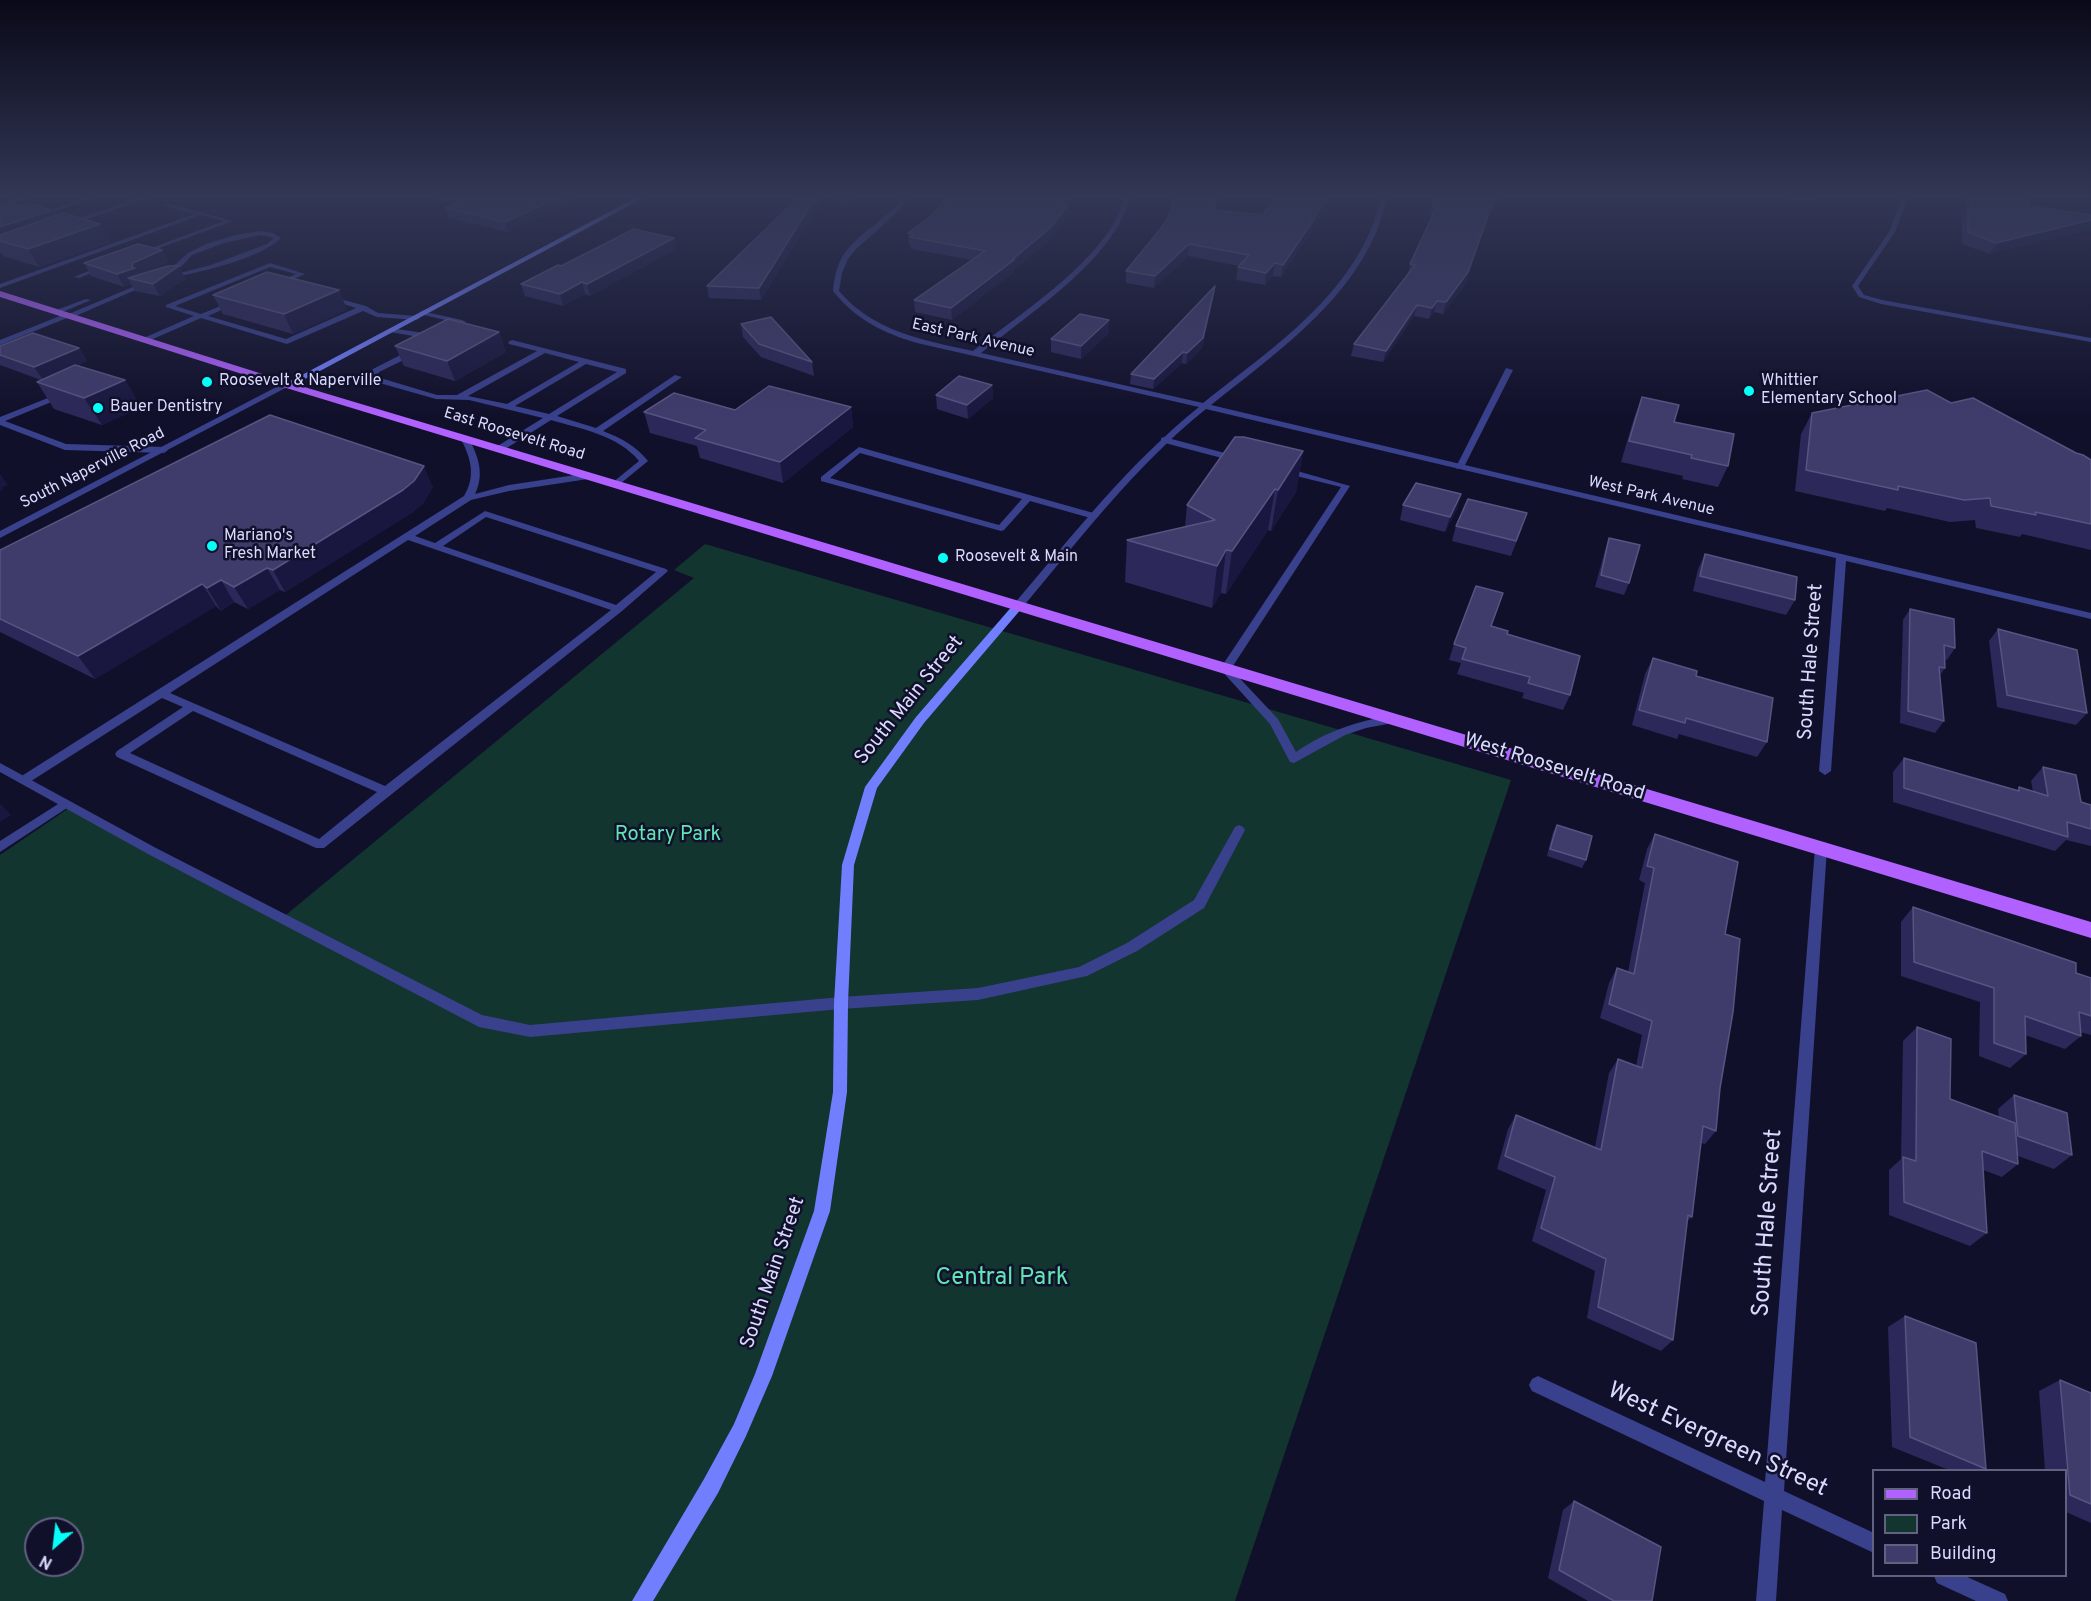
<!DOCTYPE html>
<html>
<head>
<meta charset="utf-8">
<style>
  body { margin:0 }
  #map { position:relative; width:2091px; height:1601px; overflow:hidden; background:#11102b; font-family:Overpass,sans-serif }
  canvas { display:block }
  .legend { position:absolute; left:1872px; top:1469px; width:195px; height:108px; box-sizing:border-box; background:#11102b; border:2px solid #616180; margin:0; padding:8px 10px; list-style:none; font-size:18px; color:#dadaff }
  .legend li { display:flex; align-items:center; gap:12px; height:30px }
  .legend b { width:30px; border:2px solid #616180 }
  .north { position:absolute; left:24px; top:1517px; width:60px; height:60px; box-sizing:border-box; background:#11102b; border:2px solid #616180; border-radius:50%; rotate:208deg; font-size:16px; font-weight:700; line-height:24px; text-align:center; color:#dadaff }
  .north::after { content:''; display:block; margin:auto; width:21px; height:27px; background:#06fff8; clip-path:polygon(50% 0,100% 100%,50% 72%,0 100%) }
</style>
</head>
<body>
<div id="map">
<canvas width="2091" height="1601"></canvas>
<ul class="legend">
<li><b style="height:8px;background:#b061ff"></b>Road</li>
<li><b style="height:16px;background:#123530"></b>Park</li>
<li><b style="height:16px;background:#3f3b6b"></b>Building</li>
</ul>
<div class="north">N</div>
</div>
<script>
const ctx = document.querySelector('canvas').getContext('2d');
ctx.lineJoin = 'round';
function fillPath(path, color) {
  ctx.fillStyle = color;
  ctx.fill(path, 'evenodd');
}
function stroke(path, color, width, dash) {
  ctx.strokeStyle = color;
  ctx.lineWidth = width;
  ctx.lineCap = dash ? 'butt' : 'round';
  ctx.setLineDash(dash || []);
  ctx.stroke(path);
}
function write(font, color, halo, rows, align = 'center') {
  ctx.font = font + ' Overpass,sans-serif';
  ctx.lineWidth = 5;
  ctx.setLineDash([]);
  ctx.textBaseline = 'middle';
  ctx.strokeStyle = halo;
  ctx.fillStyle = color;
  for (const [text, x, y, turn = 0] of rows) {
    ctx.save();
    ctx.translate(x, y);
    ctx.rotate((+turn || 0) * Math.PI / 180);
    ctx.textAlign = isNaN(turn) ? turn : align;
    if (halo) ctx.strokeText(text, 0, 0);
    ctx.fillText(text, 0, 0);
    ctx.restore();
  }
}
fillPath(new Path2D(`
  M705 544 1511 780 1235 1601H0V855L72 806 281 919 694 578 674 570ZM36 1529H72V1565H36Z`), '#123530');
fillPath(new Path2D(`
  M28 195H38L0 208V204Z
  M93 195H103L44 215 39 214Z
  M148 195H158L75 223 64 220 67 218 73 220Z
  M166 203 233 221 143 254 138 253 224 221 201 215 0 288V284L194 214 164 206Z
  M261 231 273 233 281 238C259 260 198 272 167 279L164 277 211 265 267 244 274 238 261 235 224 243 192 255 181 267 163 273 160 271 176 264 188 253 206 244 235 235Z
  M270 263 305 274 278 286 275 284 276 283 296 274 270 267 175 306 201 314 233 301H237V303L208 316 286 339 356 308 327 299V297L329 296 366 306 378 313 416 316 420 318 416 320 377 317 363 311 287 344 201 318 146 342 139 340 194 316 166 307V305Z
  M101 266 106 267 79 278 74 277Z
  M147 281 150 283 149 284 71 318 64 316Z
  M86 299 91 300 58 314 51 312Z
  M421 311 462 320 466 322 462 324 424 315 420 313Z
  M390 328 424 333 432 341 426 349 379 372 377 377 437 395H457L537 351 509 344 508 342 512 340 626 369V373L557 416 596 428 675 375 682 377 603 431C621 438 636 446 648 461L615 488 611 485 612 483 639 461C618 435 581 429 551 420L502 451H496V447L543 418 469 400 436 399 369 380 368 378 373 369 420 345 424 341 419 337 390 332ZM545 353 579 362 507 404 468 396ZM586 364 617 372 549 414 515 406Z
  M1506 368 1513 370 1464 467 1457 469 1456 467Z
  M63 392H66V396L5 421 66 444 164 447 168 450 164 453 65 450 0 425V417Z
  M462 437H468C478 455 485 474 475 494L509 485 588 473 592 476 588 479 509 491 471 500 415 536 435 543 485 511 666 569 668 571 622 611 324 848H316L117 757 115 754 117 751 183 707 162 698 28 783H20L18 780 20 777 464 496C476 476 471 459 461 439ZM486 517 656 572 616 605 443 546ZM408 540 611 610 385 786 170 693ZM193 711 377 792 319 839 130 753Z
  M1164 437 1240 457 1241 459 1237 462 1161 442V438Z
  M859 447 1097 514 1099 516 1094 519 1030 501 1004 530 1001 531 821 481V477ZM860 453 1022 499 999 525 830 478Z
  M1283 467 1350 486 1231 669 1278 719 1296 752C1326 731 1358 721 1394 715L1400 719 1398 722 1366 728 1345 735 1294 763 1290 762 1270 724 1220 669 1341 487 1280 472 1279 470Z
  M66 799 72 803 70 806 0 852V841Z
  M1239 825 1243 827 1245 830 1204 908 1137 951 1087 976 978 1000 841 1009 836 1007 834 1003 836 999 841 997 978 988 1079 967 1127 943 1194 900 1235 827Z`), '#39408c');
fillPath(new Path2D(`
  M905 195H911L900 210 856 249 848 259 842 273 839 291C874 332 923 340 973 351 1018 315 1091 269 1117 217 1120 210 1122 202 1125 195H1131C1128 202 1126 210 1123 217 1097 270 1026 316 981 353L1203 403C1263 355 1336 307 1369 234 1374 222 1378 208 1382 195H1388C1384 208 1381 222 1375 235 1343 307 1271 357 1211 405L2091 613V619L1846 561 1831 771 1825 775 1819 771 1836 558 1206 409C1135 466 1080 539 1022 608H1014V604C1073 535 1128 464 1199 407L917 343C883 333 855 319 833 291 834 280 836 269 841 259 854 235 887 220 905 195Z
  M1903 195H1909L1895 232 1858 286 1864 295 1882 300 2091 338V342L1881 304 1859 297 1852 286 1889 232Z
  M65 314 72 316 0 345V340Z
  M284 383 291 385 0 538V531Z
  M0 763 156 848 482 1015 530 1025 841 997 846 999 848 1003 846 1007 841 1009 530 1037 479 1027 148 854 0 772Z
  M1821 843 1825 845 1827 848 1784 1491 1874 1533V1553L1782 1510 1776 1601H1756L1764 1501 1532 1391 1529 1385 1532 1379 1538 1376 1765 1482 1815 848 1817 845Z
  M1934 1576H1965L2005 1594 2008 1601H1976L1937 1583Z`), '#39408c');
fillPath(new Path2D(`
  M641 195H649L290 387 283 385Z
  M1018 603 1022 604V608L924 723 877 788 854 865 848 1003 847 1092 830 1211 772 1376 746 1436 718 1493 653 1601H632L704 1479 734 1424 755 1374 814 1211 833 1092 834 1003 842 865 865 787 916 717 1014 604Z`), '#717fff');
fillPath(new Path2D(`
  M0 291 291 383 2091 922V938L283 387 0 297Z`), '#b061ff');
fillPath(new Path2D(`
  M420 195H587L508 232 448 218 445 208 456 204Z
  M801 195H821L822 200 761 300 709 298 707 286Z
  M831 195H857L844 208Z
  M1286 195H1332L1310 234 1281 277 1273 276 1265 285 1236 280 1238 267 1239 266 1188 256 1154 288 1126 283V271L1215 210 1262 215 1285 200Z
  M1437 195 1497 199 1494 210 1491 209 1466 283 1443 314 1434 312 1429 319 1414 316 1383 362 1351 356 1354 344 1408 274 1410 264 1432 216H1430L1432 205Z
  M1780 195H1816L1812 203 1780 198Z
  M1966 195H2018L2029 206 1990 254 1962 244V219L1966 212Z
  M0 205 111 242 39 267 3 256 0 252Z
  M1070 205 1068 206V216L1050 240 1014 270V272L952 320 915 312 914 300 972 260 911 249 910 245H909L908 233Z
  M674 238 676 249 590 296 585 294 563 306 525 296 521 284 561 266Z
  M162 250 169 262 150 271 179 266 185 279 160 296 135 291 131 284 124 287 91 276 84 263Z
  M1215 286 1214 296 1202 348 1186 364 1182 363 1153 389 1130 384 1131 374Z
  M339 290 347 310 293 334 223 314 213 295Z
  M1109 320V333L1081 359 1051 352V339Z
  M741 324 812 362 814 376 761 357 743 337Z
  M499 332 506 352 455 381 404 366 395 346Z
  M0 346 79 348 87 361 78 365 125 380 141 407 102 425 54 409 37 382 41 380 0 365Z
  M992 385 993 398 968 419 937 409 936 395Z
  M1642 397 1728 466 1718 487 1682 479 1683 476 1621 462 1634 418Z
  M1951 403 2091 460V550L2022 534 2020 537 1976 528 1975 520 1950 522 1887 508 1885 511 1795 491 1801 434 1812 413Z
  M851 407 853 427 783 483 700 458 697 446 650 433 644 412Z
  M1303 451 1296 492 1271 531 1268 530 1226 594 1221 593 1212 608 1125 582 1127 540 1185 527 1187 505Z
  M433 487 423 503 413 512 285 592 280 590 248 609 234 602 221 611 216 606 95 679 0 632V550Z
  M1461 494 1457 509 1445 532 1400 520 1403 505Z
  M1456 526 1522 528 1511 556 1452 541Z
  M1609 538 1629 583 1624 595 1595 587 1605 550Z
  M1705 554 1795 600 1786 615 1693 591 1698 569Z
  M1910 609 1955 648 1947 660 1944 659 1945 668 1940 675 1944 721 1935 733 1900 723 1903 620Z
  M1491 626 1507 634 1570 695 1563 710 1522 698 1524 693 1457 674 1461 663 1449 660 1454 644Z
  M1998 629 2087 713 2076 725 1997 707 1989 641Z
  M1653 658 1696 676 1767 742 1757 757 1679 734 1677 739 1632 725 1645 674Z
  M1904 758 2017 790 2019 787 2033 791 2031 781 2043 767 2081 802 2091 805V846L2066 840 2055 851 1893 802V772Z
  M1557 825 1586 860 1582 868 1547 856 1553 832Z
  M1655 834 1725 934 1720 1088 1716 1131 1705 1144 1701 1143 1692 1217 1687 1221 1673 1340 1661 1351 1587 1318 1595 1271 1532 1241 1546 1190 1497 1169 1508 1129 1516 1115 1595 1147 1609 1073 1618 1059 1636 1066 1642 1035 1600 1018 1609 983 1617 968 1628 972 1645 883 1639 880 1647 849Z
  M1913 907 2076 973 2091 978V1035L2080 1032 2081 1036 2065 1049 2025 1035 2026 1054 2010 1068 1979 1056 1980 1002 1901 976V922Z
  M1917 1027 1950 1099 1999 1117 1998 1109 2014 1095 2072 1155 2054 1169 2018 1156V1164L2002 1177 1983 1170 1987 1233 1970 1246 1889 1215V1170L1901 1159 1903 1041Z
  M1905 1316 1986 1469 1982 1470H1949L1892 1447 1888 1327Z
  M2060 1380 2091 1393V1523L2066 1512V1470H2045L2039 1391Z
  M1574 1501 1652 1601H1588L1548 1578 1563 1510Z`), '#2c2859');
fillPath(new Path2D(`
  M563 195H587L508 232 505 222Z
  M817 195H821L822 200 761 300 759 288Z
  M844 195H857L844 208 842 197Z
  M1068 195H1074L1068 206V216L1050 240 1014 270V272L952 320 951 308 1012 260Z
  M1327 195H1332L1310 234 1281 277 1283 265Z
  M1494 199 1466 283 1443 314 1446 302Z
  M52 210 62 228 0 241V227Z
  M2091 220V230L1990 254 1996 243Z
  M100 224 111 242 39 267 28 249Z
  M674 238 676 249 590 296 587 284Z
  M1189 244 1188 256 1154 288 1155 276Z
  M162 250 169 262 140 276 128 278 131 284 124 287 117 274 132 267 133 263Z
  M1275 263 1273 276 1265 285 1266 273Z
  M179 266 185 279 160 296 153 284Z
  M582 282 585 294 563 306 560 294Z
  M1215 286 1214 296 1202 348 1186 364 1187 353Z
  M339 290 347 310 293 334 284 314Z
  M1437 301 1434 312 1429 319 1432 308Z
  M1417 305 1414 316 1383 362 1386 351Z
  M1109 320V333L1081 359V346Z
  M499 332 506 352 455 381 447 361Z
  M79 348 87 361 43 380 34 367Z
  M1183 352 1182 363 1153 389 1154 379Z
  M125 380 141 407 102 425 84 398Z
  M992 385 993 398 968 419 967 405Z
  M851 407 853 427 783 483 780 462Z
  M1303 451 1296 492 1271 531 1278 490Z
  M424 466 433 487 423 503 413 512 285 592 273 570Z
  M0 474 8 485 1 488 3 490 0 491Z
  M1275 489 1268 530 1226 594 1232 551Z
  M1461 494 1457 509 1445 532 1450 517Z
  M1226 550 1221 593 1212 608 1217 566Z
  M267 568 280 590 248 609 234 587Z
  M221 580 234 602 221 611 207 588Z
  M202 584 216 606 95 679 78 656Z
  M0 803 11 815 0 822Z`), '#19173f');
const building = new Path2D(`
  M459 195H563L505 222 445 208 470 198Z
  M801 195H817L759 288 707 286Z
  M948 195H1068L1063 202V204L1068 205 1050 228 1012 260H1014L951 308 914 300 985 251 910 237 914 234 908 233 930 217 944 202Z
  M1174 195H1217L1215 210 1262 215 1275 199 1285 200 1286 195H1327L1312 222 1283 265 1275 263 1266 273 1238 267 1249 255 1189 244 1155 276 1126 271 1162 227 1171 211Z
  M1437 195H1497V199H1494L1468 272 1446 302 1437 301 1432 308 1417 305 1386 351 1354 344 1415 265 1410 264 1437 206 1432 205Z
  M1971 195H2018L2028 197 2029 206 2091 215V220L1996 243 1968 232V208H1972Z
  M9 203 20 206 29 203 52 210 0 227V205Z
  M63 213 100 224 28 249 0 241V235Z
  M634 229 674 238 587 284 582 282 560 294 521 284 558 265 561 266Z
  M138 244 162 250 133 263 132 267 135 268 117 274 84 263Z
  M168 266H179L153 284 128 278Z
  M267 272 339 290 284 314 213 295Z
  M1215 286 1203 338 1187 353 1183 352 1154 379 1131 374Z
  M1080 314 1109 320 1081 346 1051 339Z
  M771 317 812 362 759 344 741 324Z
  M448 319 499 332 447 361 395 346Z
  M33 333 79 348 34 367 0 355V346Z
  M75 365 125 380 84 398 37 382Z
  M959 376 992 385 967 405 936 395Z
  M769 386 851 407 780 462 695 438 706 430 644 412 674 393 735 410Z
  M1927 390 1951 403 1973 398 2076 453 2083 455 2091 460V524L2035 512 2036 515 1991 506 1990 498 1964 500 1898 486V490L1806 470 1812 413Z
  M1642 397 1679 405 1674 422 1734 434 1728 466 1691 458 1692 455 1629 441Z
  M270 415 424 466 414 481 403 490 273 570 267 568 234 587 221 580 207 588 202 584 78 656 0 619V550Z
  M1235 437H1244L1303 451 1278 490 1275 489 1232 551 1226 550 1217 566 1127 540 1215 520 1187 505Z
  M1416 483 1461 494 1450 517 1403 505Z
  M1468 499 1527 513 1516 541 1456 526Z
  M1609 538 1640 545 1629 583 1601 575Z
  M1705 554 1797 577 1795 600 1700 576Z
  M1476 586 1503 593 1491 626 1508 631 1507 634 1580 656 1570 695 1528 683 1530 677 1462 659 1466 648 1454 644Z
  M1910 609 1954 619 1955 648 1944 645 1945 668 1939 667 1944 721 1908 711Z
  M1998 629 2077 650 2087 713 2007 695Z
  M1653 658 1697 671 1696 676 1773 698 1767 742 1686 718 1685 723 1639 710Z
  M1904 758 2019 791V787L2048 796 2043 767 2076 775 2081 802 2091 805V829L2067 822 2068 837 1904 788Z
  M1557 825 1592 836 1586 860 1550 849Z
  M1655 834 1738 862 1725 934 1740 939 1733 1012 1720 1088 1716 1131 1703 1126 1692 1217 1688 1215 1673 1340 1598 1307 1606 1259 1541 1228 1555 1177 1505 1156 1516 1115 1601 1150 1618 1059 1642 1068 1652 1021 1609 1004 1617 968 1634 974 1654 868 1647 866Z
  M1913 907 2076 963V973L2091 978V1016L2079 1012 2081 1036 2025 1016 2026 1054 1994 1043V988L1914 962Z
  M1917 1027 1951 1039 1950 1099 2015 1123 2018 1164 1982 1151 1987 1233 1904 1202 1903 1157 1916 1161Z
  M2014 1095 2067 1113 2072 1155 2018 1136Z
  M1905 1316 1976 1343 1986 1469 1910 1437Z
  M2060 1380 2091 1393V1504L2070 1495Z
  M1574 1501 1661 1547 1652 1601H1614L1559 1570Z`);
fillPath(building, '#3f3b6b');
stroke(building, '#575482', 1.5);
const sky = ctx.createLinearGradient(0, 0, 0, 419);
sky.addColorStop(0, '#090918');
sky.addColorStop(0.47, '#323755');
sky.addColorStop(1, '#32375500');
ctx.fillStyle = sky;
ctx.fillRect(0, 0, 2091, 419);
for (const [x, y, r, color] of [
  [207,382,6,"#06fff8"],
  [1749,391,6,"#06fff8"],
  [98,408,6,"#06fff8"],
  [212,546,6,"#06fff8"],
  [943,558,6,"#06fff8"]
]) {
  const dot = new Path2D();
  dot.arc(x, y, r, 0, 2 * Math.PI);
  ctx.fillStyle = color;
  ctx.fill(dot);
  stroke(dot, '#11102b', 2);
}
write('16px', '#dadaff', '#11102b', [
  ["East Park Avenue",973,339,13],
  ["East Roosevelt Road",514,435,17],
  ["South Naperville Road",93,469,-27],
  ["West Park Avenue",1651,497,13]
]);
write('16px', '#dadaff', '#11102b', [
  ["Roosevelt & Naperville",219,382],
  ["Whittier",1761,382],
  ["Elementary School",1761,400],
  ["Bauer Dentistry",110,408],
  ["Mariano's",224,537],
  ["Fresh Market",224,555],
  ["Roosevelt & Main",955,558]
], 'left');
write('20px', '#dadaff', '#11102b', [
  ["South Hale Street",1812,662,-86],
  ["South Main Street",910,701,-51],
  ["West Roosevelt Road",1554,768,17],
  ["South Main Street",774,1273,-71]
]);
write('20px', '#5fe6b3', '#11102b', [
  ["Rotary Park",668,836]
]);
write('24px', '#dadaff', '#11102b', [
  ["South Hale Street",1769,1223,-86],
  ["West Evergreen Street",1717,1441,25]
]);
write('24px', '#5fe6b3', '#11102b', [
  ["Central Park",1002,1279]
]);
</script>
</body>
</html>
